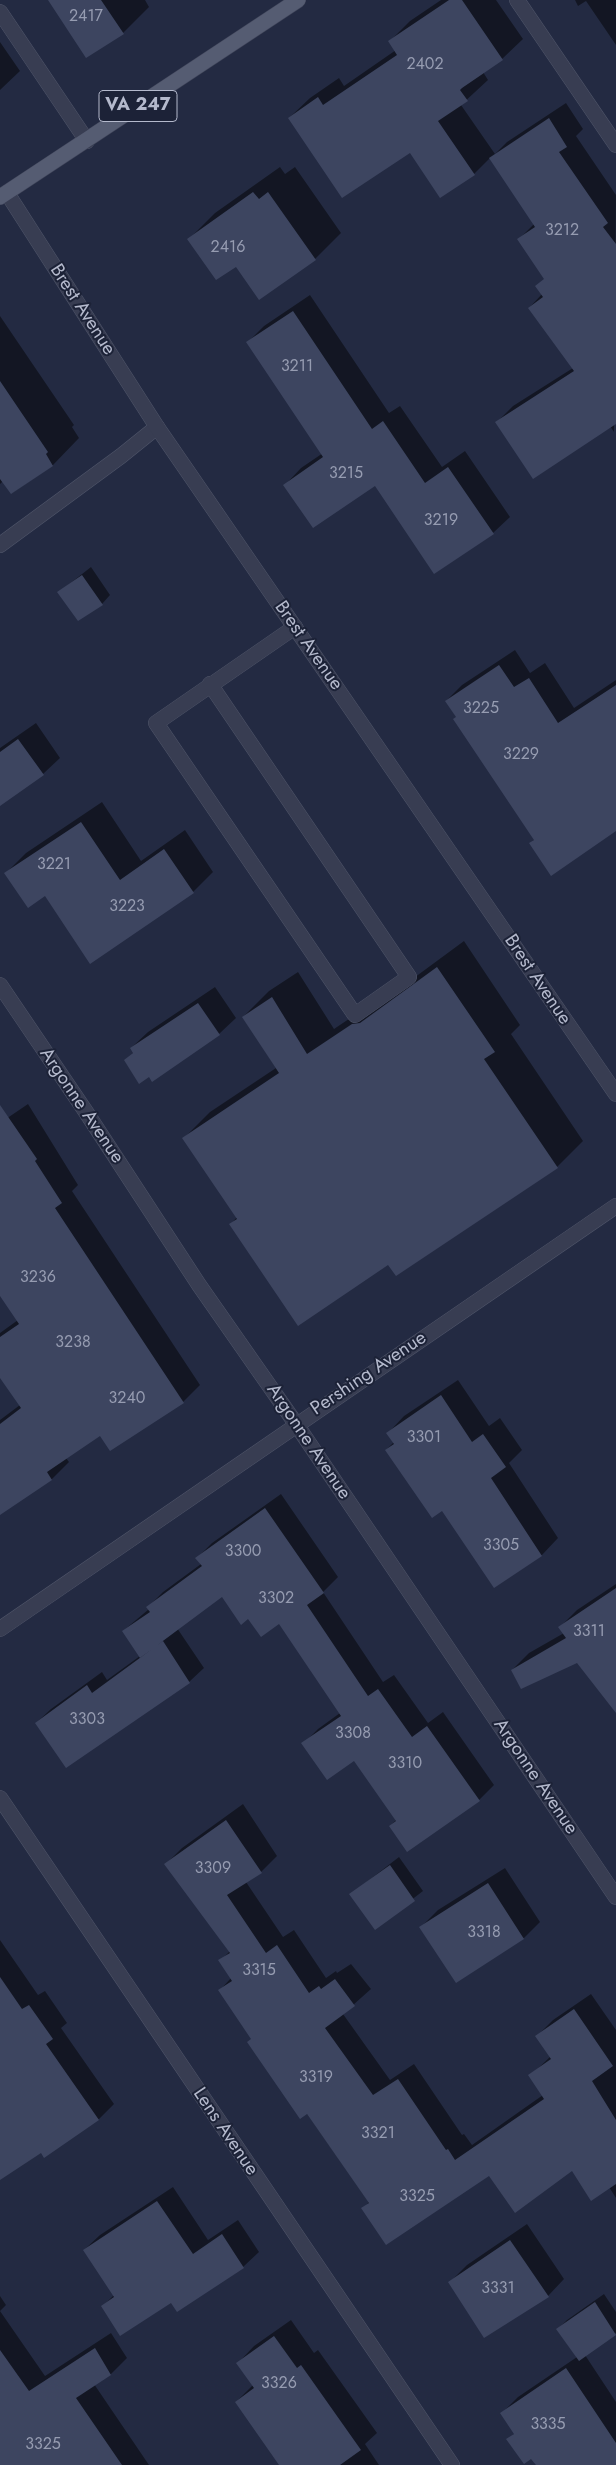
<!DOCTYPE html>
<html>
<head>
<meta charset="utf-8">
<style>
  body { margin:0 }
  canvas { display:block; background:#232a42 }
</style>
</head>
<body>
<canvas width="616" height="2465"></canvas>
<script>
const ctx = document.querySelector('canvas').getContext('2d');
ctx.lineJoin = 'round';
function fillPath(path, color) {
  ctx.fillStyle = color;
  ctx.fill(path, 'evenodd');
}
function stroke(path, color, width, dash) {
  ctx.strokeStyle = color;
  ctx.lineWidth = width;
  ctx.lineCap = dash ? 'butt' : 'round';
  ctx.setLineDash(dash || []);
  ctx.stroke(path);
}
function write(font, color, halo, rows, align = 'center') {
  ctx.font = font + ' Jost,sans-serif';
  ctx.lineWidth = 4;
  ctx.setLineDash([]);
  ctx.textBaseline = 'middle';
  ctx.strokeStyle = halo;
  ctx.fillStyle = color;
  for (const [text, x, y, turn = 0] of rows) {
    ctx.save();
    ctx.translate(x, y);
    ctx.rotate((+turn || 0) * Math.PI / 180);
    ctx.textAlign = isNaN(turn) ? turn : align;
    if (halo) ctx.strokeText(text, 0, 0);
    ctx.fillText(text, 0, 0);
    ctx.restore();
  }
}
fillPath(new Path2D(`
  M49 0H145L149 7 123 33Z
  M441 0H496L523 39 502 59 483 72 488 80 461 105 495 154 507 142 566 103 583 129 576 136 616 195 614 432 610 426 496 423 513 406 573 368 529 308 542 294 545 278 519 239 534 224 490 158 474 174 410 151 289 118 310 98 339 78 344 86 396 50 390 41 410 21Z
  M575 0H616V45L586 1 578 6Z
  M0 42 20 71 0 90Z
  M280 167 285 174 295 167 341 233 315 259 236 265 189 239 215 213Z
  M310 295 389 413 400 406 442 467 465 451 510 517 493 533 375 484 285 485 301 468 323 453 248 342 264 326Z
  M0 316 74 425 72 427 79 438 53 465 12 493 3 481 0 484Z
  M91 567 110 595 102 604 59 592Z
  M515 650 530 673 545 663 574 708 616 680V830L530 843 535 839 446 701 462 685Z
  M36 723 60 758 43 774 0 804V748Z
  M102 802 141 861 185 830 213 872 193 892 45 895 6 873 26 853Z
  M464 941 520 1025 511 1034 583 1141 557 1167 388 1263 231 1224 237 1217 184 1138 210 1112 276 1068 243 1017 269 991 298 972 334 1029 380 998 388 997Z
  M215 987 236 1018 219 1034 149 1075 125 1060 134 1052 131 1048 148 1032Z
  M28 1104 78 1185 72 1191 200 1385 183 1402 110 1449 100 1434 66 1458 69 1462 52 1479 0 1514V1420L20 1405 0 1376V1333L18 1320 0 1293V1123Z
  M458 1380 489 1426 500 1418 522 1450 509 1463 558 1538 542 1555 494 1586 442 1509 386 1450 394 1442 388 1433 404 1416Z
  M281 1494 338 1577 323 1592 383 1682 394 1675 428 1723 443 1712 494 1785 479 1800 390 1826 396 1820 354 1759 303 1744 318 1729 340 1713 279 1623 248 1618 222 1595 177 1628 204 1668 189 1682 66 1766 36 1723 51 1709 102 1672 107 1680 140 1656 123 1631 149 1609 148 1607 163 1592 201 1564 197 1558 212 1543Z
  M616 1584V1662H577L512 1670 529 1653 564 1633 560 1627 577 1610Z
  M243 1804 277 1856 261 1872 246 1882 283 1937 294 1930 326 1978 336 1971 337 1973 351 1964 371 1989 343 2014 390 2080 414 2064 462 2135 464 2134 472 2145 543 2095 530 2076 551 2056 537 2036 553 2020 591 1994 616 2030V2198L609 2187 572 2169 489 2174 363 2209 369 2202 220 1990 231 1978 220 1961 230 1951 166 1864 182 1848Z
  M399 1857 423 1891 375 1928 351 1894Z
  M505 1868 540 1922 524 1938 421 1927 438 1910Z
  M0 1940 38 1995 45 1991 67 2023 61 2028 114 2104 99 2119 44 2156 41 2152 0 2177Z
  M173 2187 208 2240 238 2220 259 2252 243 2267 172 2302 103 2306 114 2295 84 2250 100 2235Z
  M527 2224 564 2279 548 2296 450 2282 467 2265Z
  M604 2294 616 2312V2333L585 2355 616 2402V2465H575L508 2439 515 2433 502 2413 518 2397 577 2357 558 2329 567 2320Z
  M0 2296 6 2305 0 2311 45 2376 111 2333 127 2358 111 2374 94 2384 149 2465H0Z
  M291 2320 314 2353 318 2350 377 2433 365 2444 379 2465H281L236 2402 253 2385 238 2363 254 2346Z`), '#0007');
fillPath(new Path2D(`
  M48 0H101L124 34 86 58Z
  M449 0H462L503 60 462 88 460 90 468 101 438 121 475 175 440 198 410 153 342 198 288 118 318 97 323 105 397 55 388 41Z
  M549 118 567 147 559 152 608 223 603 227 616 244V424L533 479 495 422 574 371 528 308 543 297 535 286 544 279 517 239 535 227 489 158Z
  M253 192 259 199 268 192 316 260 259 300 236 267 216 280 187 239Z
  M293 311 372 429 383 421 425 483 448 467 494 534 434 574 375 486 313 528 283 485 323 457 246 342Z
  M0 381 48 452 46 454 53 466 11 494 0 479Z
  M82 575 103 605 78 621 57 592Z
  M499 665 514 687 529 678 558 723 616 685V831L551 876 529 843 534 840 453 719 456 717 445 701Z
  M18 739 44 775 0 806V752Z
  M81 822 120 880 164 849 194 893 90 964 45 896 28 908 4 873Z
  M437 967 495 1052 484 1059 558 1168 396 1276 388 1265 298 1326 229 1224 237 1219 182 1138 279 1073 242 1017 272 997 307 1054 352 1024 360 1023Z
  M198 1003 220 1035 152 1082 149 1077 139 1084 124 1060 133 1053 130 1048Z
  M0 1105 37 1159 35 1161 62 1203 55 1208 184 1403 110 1451 100 1436 47 1472 52 1480 0 1515V1424L21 1408 0 1378V1337L19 1324 0 1296Z
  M441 1395 472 1442 483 1434 506 1467 491 1478 542 1556 494 1588 442 1511 432 1518 385 1450 394 1444 386 1433Z
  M265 1508 324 1593 307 1605 368 1696 378 1689 412 1737 427 1726 480 1801 407 1852 389 1826 396 1821 354 1761 327 1780 301 1743 341 1716 279 1624 261 1637 248 1619 241 1625 222 1597 140 1658 122 1631 150 1612 146 1607 202 1566 195 1558Z
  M616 1588V1713L577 1663 521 1689 511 1670 566 1638 558 1627Z
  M163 1641 190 1683 66 1768 35 1723 87 1685 92 1693Z
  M226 1820 262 1873 227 1895 266 1953 277 1945 309 1993 319 1986 321 1989 335 1979 355 2006 325 2028 373 2095 398 2079 446 2150 448 2149 455 2160 544 2099 528 2075 551 2059 535 2036 574 2009 613 2066 592 2081 616 2120V2184L591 2201 572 2171 515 2213 489 2176 386 2245 361 2208 369 2203 307 2114 300 2119 247 2042 251 2039 218 1990 232 1981 218 1960 230 1953 164 1864Z
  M390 1865 415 1901 375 1930 349 1894Z
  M488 1883 524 1939 456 1983 419 1927Z
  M0 1977 22 2009 29 2005 53 2039 46 2044 99 2120 44 2158 41 2153 0 2180Z
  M157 2201 193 2254 222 2234 244 2268 177 2312 171 2303 120 2336 101 2306 114 2297 83 2250Z
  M510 2240 549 2297 484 2338 448 2282Z
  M595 2302 616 2335 579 2361 556 2329Z
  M274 2336 297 2368 301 2365 361 2450 340 2465H279L235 2402 254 2388 236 2363Z
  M95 2348 111 2375 76 2398 122 2465H0V2350L29 2391Z
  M566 2368 616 2443V2465H536L531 2459 524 2464 506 2439 514 2434 500 2413Z`), '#3d4560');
const service = new Path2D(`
  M0 545 121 456 157 427
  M210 684 409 977 355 1015 156 723 295 627`);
const minor = new Path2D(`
  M517 0 616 145
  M0 12 87 141
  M7 193 157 427 616 1094
  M0 985 86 1112 199 1285 296 1424 616 1897
  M0 1629 616 1206
  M0 1798 452 2465`);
const primary = new Path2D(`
  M0 197 298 0`);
stroke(service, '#4f5569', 16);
stroke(minor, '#4f5569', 16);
stroke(primary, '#41465b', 16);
stroke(service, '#383d52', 15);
stroke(minor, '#383d52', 15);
stroke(primary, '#555c72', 15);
write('16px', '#969cb1', null, [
  ["2417",86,17],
  ["2402",425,65],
  ["3212",562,231],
  ["2416",228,248],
  ["3211",297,367],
  ["3215",346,474],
  ["3219",441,521],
  ["3225",481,709],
  ["3229",521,755],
  ["3221",54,865],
  ["3223",127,907],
  ["3236",38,1278],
  ["3238",73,1343],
  ["3240",127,1399],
  ["3301",424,1438],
  ["3305",501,1546],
  ["3300",243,1552],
  ["3302",276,1599],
  ["3311",589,1632],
  ["3303",87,1720],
  ["3308",353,1734],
  ["3310",405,1764],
  ["3309",213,1869],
  ["3318",484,1933],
  ["3315",259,1971],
  ["3319",316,2078],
  ["3321",378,2134],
  ["3325",417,2197],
  ["3331",498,2289],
  ["3326",279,2384],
  ["3335",548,2425],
  ["3325",43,2445]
]);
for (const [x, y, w] of [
  [138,106,78]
]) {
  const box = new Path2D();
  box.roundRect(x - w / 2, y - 15.5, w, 31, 4);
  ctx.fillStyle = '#1c2237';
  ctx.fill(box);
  stroke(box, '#b4b9cc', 1);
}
write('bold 18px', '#b4b9cc', null, [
  ["VA 247",138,106]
]);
write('19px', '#b4b9cc', '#1c2237', [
  ["Brest Avenue",82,310,57],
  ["Brest Avenue",308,646,55],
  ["Brest Avenue",537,980,56],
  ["Argonne Avenue",81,1106,56],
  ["Pershing Avenue",369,1374,-34],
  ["Argonne Avenue",308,1442,56],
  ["Argonne Avenue",535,1777,56],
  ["Lens Avenue",225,2132,56]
]);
</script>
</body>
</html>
